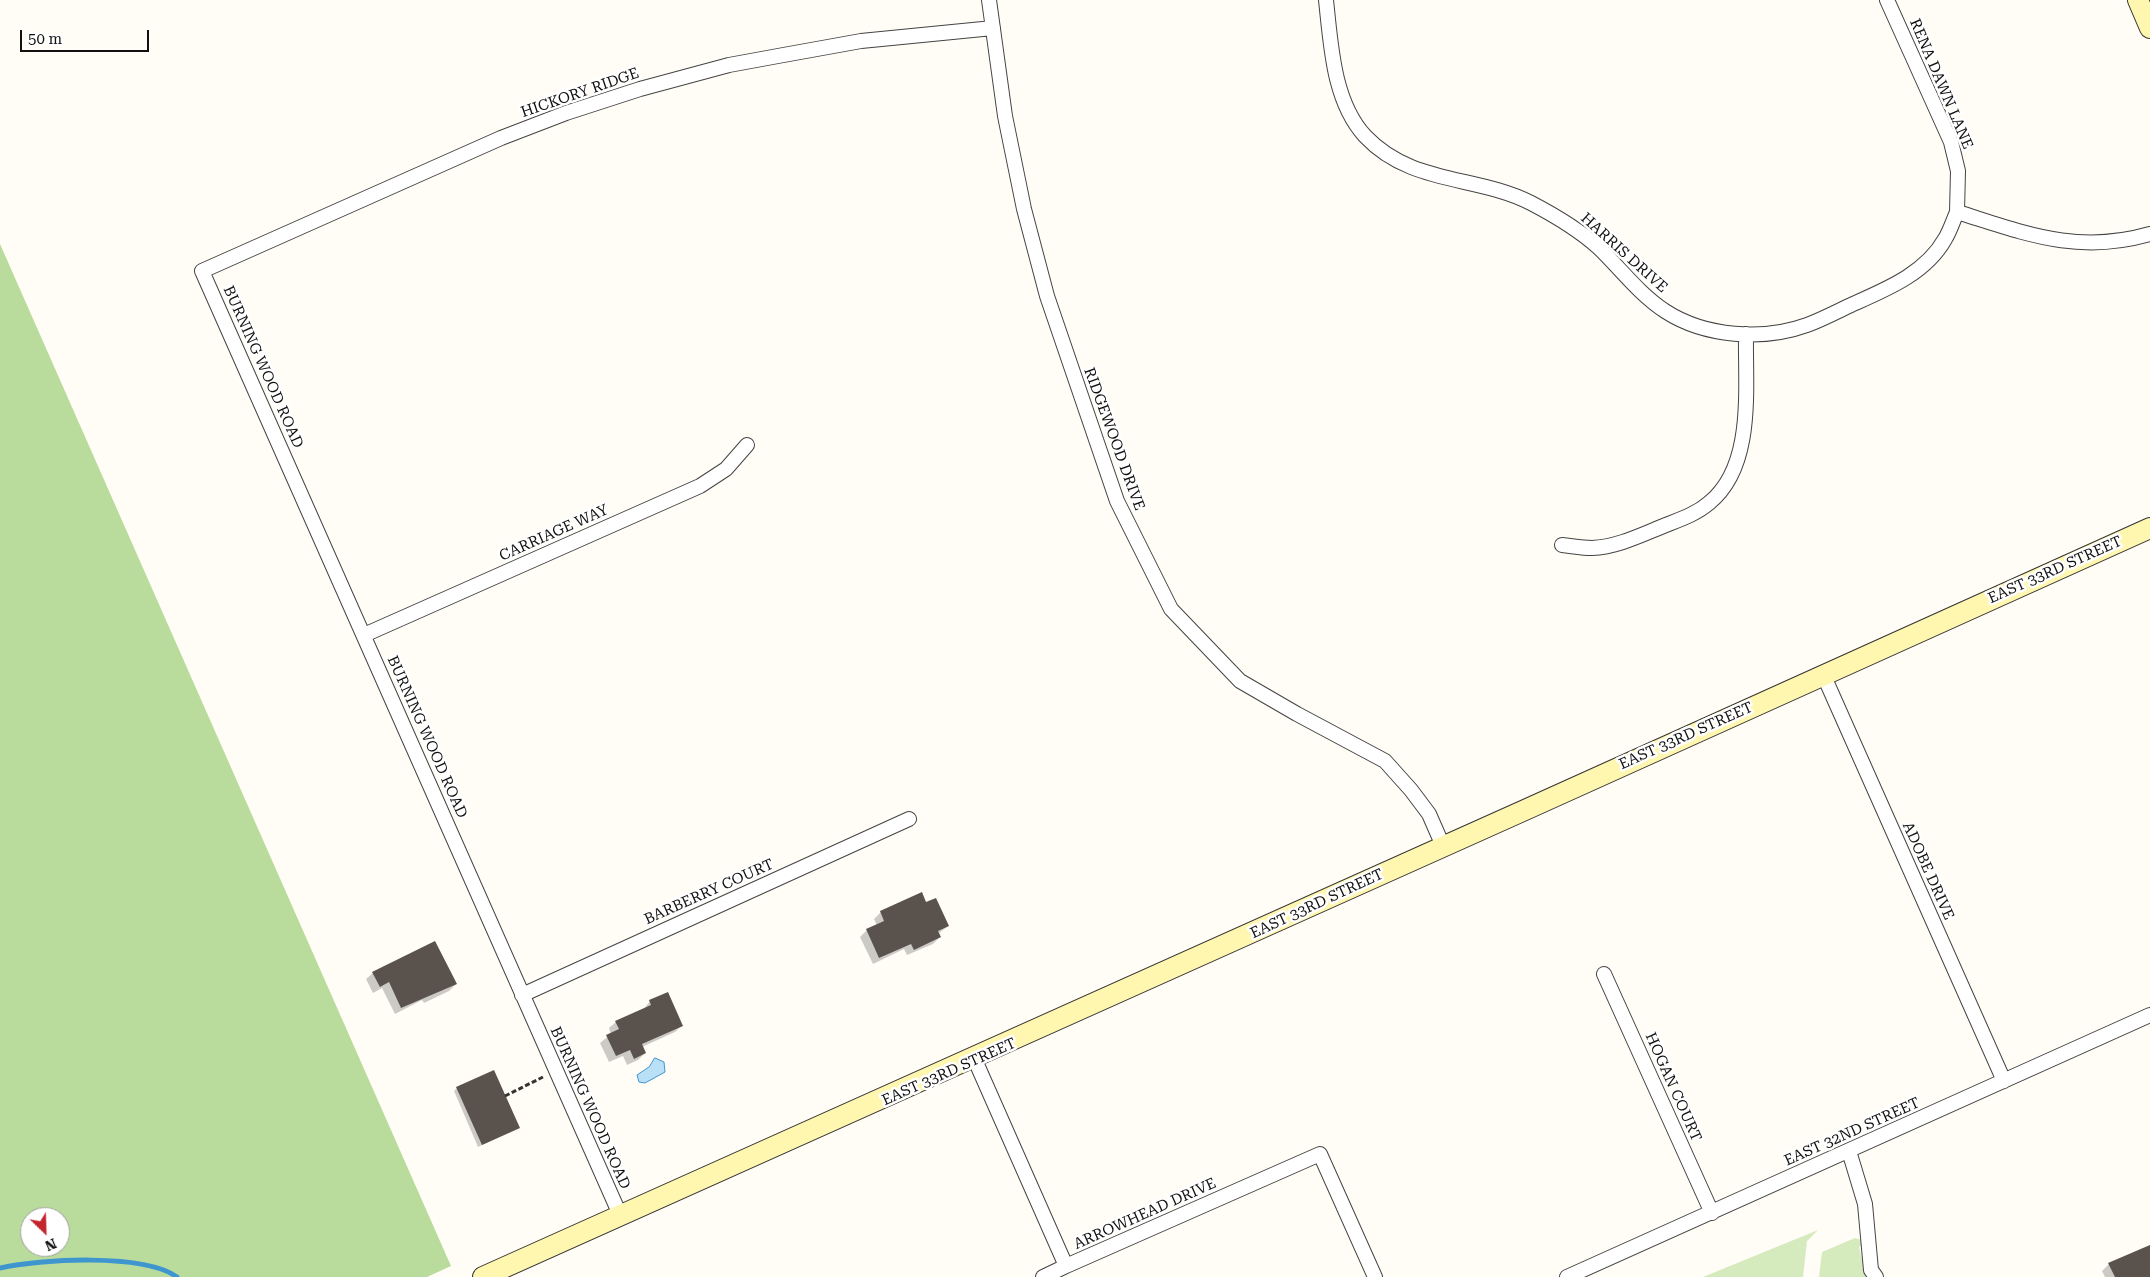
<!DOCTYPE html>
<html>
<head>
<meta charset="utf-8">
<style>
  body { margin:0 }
  #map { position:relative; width:2150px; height:1277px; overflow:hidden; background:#fffdf5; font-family:"Roboto Serif",serif }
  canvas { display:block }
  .north { position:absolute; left:20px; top:1207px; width:50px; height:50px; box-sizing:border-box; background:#fff; border:1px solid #a0a0a0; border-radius:50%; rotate:156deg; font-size:14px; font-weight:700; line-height:20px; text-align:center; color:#111 }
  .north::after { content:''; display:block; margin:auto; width:18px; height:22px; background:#c4262e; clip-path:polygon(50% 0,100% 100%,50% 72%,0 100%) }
  .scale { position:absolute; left:20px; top:30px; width:129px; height:22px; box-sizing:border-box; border:2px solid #111; border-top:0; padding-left:6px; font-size:15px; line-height:18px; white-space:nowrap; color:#111; -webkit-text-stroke:4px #fff; paint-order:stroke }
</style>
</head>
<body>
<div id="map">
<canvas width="2150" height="1277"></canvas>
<div class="north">N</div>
<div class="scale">50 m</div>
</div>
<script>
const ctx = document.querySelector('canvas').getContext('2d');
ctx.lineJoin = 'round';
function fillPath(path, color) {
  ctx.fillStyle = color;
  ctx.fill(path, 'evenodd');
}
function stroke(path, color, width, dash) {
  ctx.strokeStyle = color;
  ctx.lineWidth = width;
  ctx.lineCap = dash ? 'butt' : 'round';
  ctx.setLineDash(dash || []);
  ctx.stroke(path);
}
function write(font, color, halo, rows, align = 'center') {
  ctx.font = font + ' "Roboto Serif",serif';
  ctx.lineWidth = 5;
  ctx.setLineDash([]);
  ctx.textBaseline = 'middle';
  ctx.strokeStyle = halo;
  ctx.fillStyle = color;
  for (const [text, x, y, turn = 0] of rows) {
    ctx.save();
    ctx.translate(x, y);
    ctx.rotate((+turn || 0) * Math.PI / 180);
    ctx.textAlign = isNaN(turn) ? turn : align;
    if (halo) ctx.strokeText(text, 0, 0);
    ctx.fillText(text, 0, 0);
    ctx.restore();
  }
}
fillPath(new Path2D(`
  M1818 1230 1807 1241 1803 1277H1703Z
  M1855 1238 1868 1242 1859 1247 1866 1277H1819L1822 1252Z`), '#d5ebbd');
fillPath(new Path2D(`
  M0 244 451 1266 427 1277H0ZM30 1217H60V1247H30Z`), '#b9dc9c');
const water = new Path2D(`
  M655 1058 664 1062 665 1072 645 1083 639 1082 637 1075 649 1067Z`);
fillPath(water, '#b9e0f7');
stroke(water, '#3f96cf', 1);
fillPath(new Path2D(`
  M926 904 948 926 938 934 940 937 933 944 907 955 904 949 873 964 860 937 867 930 877 926 874 919 881 912Z
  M373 973 456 984 449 991 424 1003 422 1000 395 1014 382 988 373 993 366 979Z
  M650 1001 681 1026 675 1032 642 1047 645 1053 638 1060 627 1065 623 1056 609 1062 600 1043 611 1034 609 1028 616 1022 644 1009Z
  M457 1088 518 1128 478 1147 454 1091Z
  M2150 1246V1277H2105L2102 1271 2109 1264Z`), '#0003');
stroke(new Path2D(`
  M0 1268C40 1259 144 1253 177 1277`), '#3f96cf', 5);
fillPath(new Path2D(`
  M922 892 926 902 936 898 949 926 938 931 941 937 914 950 911 944 879 958 866 929 884 921 880 911Z
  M435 941 457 984 401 1008 389 982 380 987 372 972Z
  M668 992 683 1026 642 1044 646 1053 634 1059 630 1050 616 1056 606 1035 619 1029 615 1021 651 1005 649 1000Z
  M494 1070 520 1128 482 1145 456 1087Z
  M2150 1245V1277H2115L2108 1263Z`), '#5a524d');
const street = new Path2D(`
  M989 0 1005 116 1024 209 1047 296 1117 501 1171 609 1240 681 1297 714 1385 761 1411 790 1429 814 1443 846
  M1326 0C1331 45 1333 101 1365 136 1411 185 1476 175 1531 203 1554 215 1578 229 1598 247 1620 268 1639 294 1665 311 1705 337 1763 341 1807 325 1823 319 1838 311 1853 304 1887 289 1926 273 1945 239 1950 231 1953 221 1957 212 2025 233 2077 255 2150 234
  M1887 0 1951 142 1958 171 1957 212
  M1562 545C1572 546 1582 548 1592 548 1616 547 1639 536 1661 527 1678 520 1695 515 1709 503 1755 466 1745 388 1746 334
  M364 635 700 486 726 469 747 445
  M1823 674 2004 1081
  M1604 974 1712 1213
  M522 995 909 819
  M975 1060 1066 1266 1320 1154 1375 1277
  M1849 1151 1865 1204 1871 1270 1876 1277
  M621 1217 202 271 501 138 566 113 640 89 729 65 778 56 861 41 993 28
  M1043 1277 1066 1266
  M1567 1277 2150 1015`);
const secondary = new Path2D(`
  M2138 0 2150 28
  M483 1277C1041 1032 1594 777 2150 528`);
stroke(street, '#444', 16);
stroke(secondary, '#333', 22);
stroke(new Path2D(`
  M505 1096 543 1077`), '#333', 3, [5, 2.5]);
stroke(street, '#fff', 14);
stroke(secondary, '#fff6b0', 20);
write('15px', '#111', '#fff', [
  ["RENA DAWN LANE",1941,84,67],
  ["HICKORY RIDGE",580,93,-19],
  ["HARRIS DRIVE",1624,253,42],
  ["BURNING WOOD ROAD",263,367,66],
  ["RIDGEWOOD DRIVE",1114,439,70],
  ["CARRIAGE WAY",554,533,-24],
  ["EAST 33RD STREET",2055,570,-24],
  ["EAST 33RD STREET",1686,736,-24],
  ["BURNING WOOD ROAD",427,737,66],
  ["ADOBE DRIVE",1928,871,66],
  ["BARBERRY COURT",709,892,-24],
  ["EAST 33RD STREET",1317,904,-25],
  ["EAST 33RD STREET",949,1072,-24],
  ["HOGAN COURT",1673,1087,66],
  ["BURNING WOOD ROAD",590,1108,66],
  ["EAST 32ND STREET",1852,1132,-24],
  ["ARROWHEAD DRIVE",1145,1214,-24]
]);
</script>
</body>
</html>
